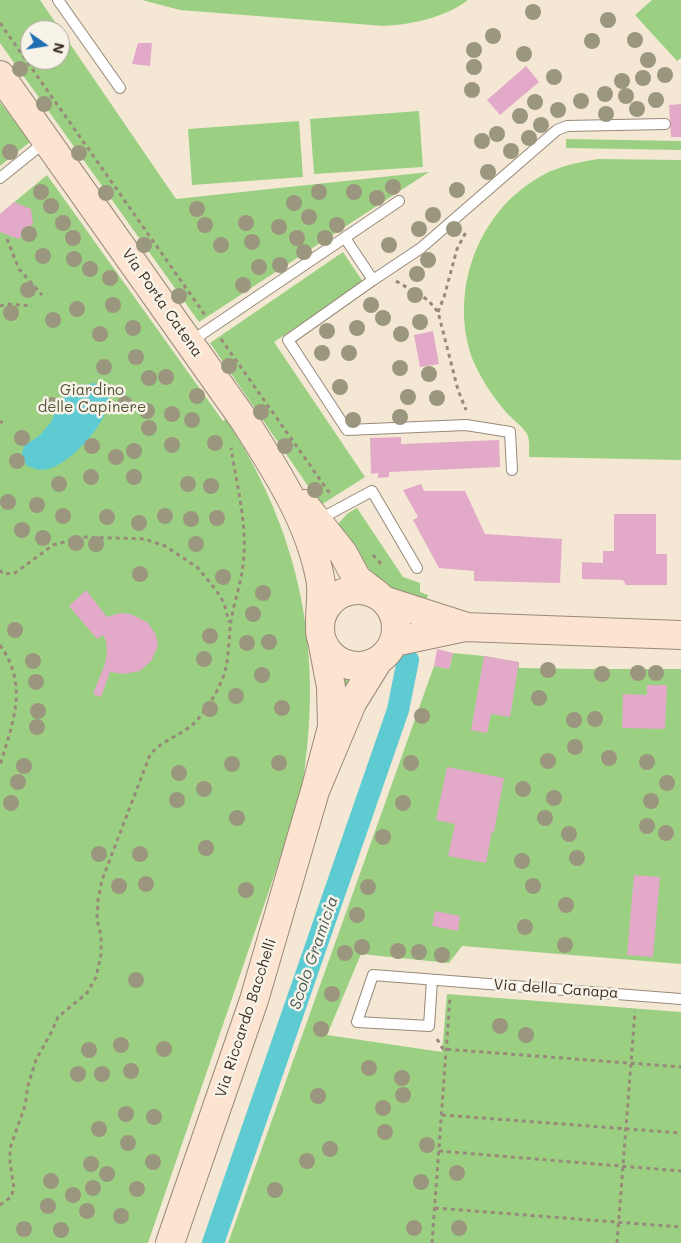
<!DOCTYPE html>
<html>
<head>
<meta charset="utf-8">
<style>
  body { margin:0 }
  #map { position:relative; width:681px; height:1243px; overflow:hidden; background:#f4e8d5; font-family:Mali,sans-serif }
  canvas { display:block }
  .north { position:absolute; left:20px; top:20px; width:50px; height:50px; box-sizing:border-box; background:#f7f3e8; border:1px solid #aca397; border-radius:50%; rotate:103deg; font-size:14px; font-weight:700; line-height:20px; text-align:center; color:#3b2a1e }
  .north::after { content:''; display:block; margin:auto; width:18px; height:22px; background:#1f6fb2; clip-path:polygon(50% 0,100% 100%,50% 72%,0 100%) }
</style>
</head>
<body>
<div id="map">
<canvas width="681" height="1243"></canvas>
<div class="north">N</div>
</div>
<script>
const ctx = document.querySelector('canvas').getContext('2d');
ctx.lineJoin = 'round';
function fillPath(path, color) {
  ctx.fillStyle = color;
  ctx.fill(path, 'evenodd');
}
function stroke(path, color, width, dash) {
  ctx.strokeStyle = color;
  ctx.lineWidth = width;
  ctx.lineCap = dash ? 'butt' : 'round';
  ctx.setLineDash(dash || []);
  ctx.stroke(path);
}
function write(font, color, halo, rows, align = 'center') {
  ctx.font = font + ' Mali,sans-serif';
  ctx.lineWidth = 5;
  ctx.setLineDash([]);
  ctx.textBaseline = 'middle';
  ctx.strokeStyle = halo;
  ctx.fillStyle = color;
  for (const [text, x, y, turn = 0] of rows) {
    ctx.save();
    ctx.translate(x, y);
    ctx.rotate((+turn || 0) * Math.PI / 180);
    ctx.textAlign = isNaN(turn) ? turn : align;
    if (halo) ctx.strokeText(text, 0, 0);
    ctx.fillText(text, 0, 0);
    ctx.restore();
  }
}
fillPath(new Path2D(`
  M0 0H40L176 199 429 172 199 322 0 43ZM30 30H60V60H30Z
  M142 0H468C444 18 413 24 384 26L180 10Z
  M652 0H681V58L677 61 635 15Z
  M0 102 30 142 0 166Z
  M419 111 423 167 314 174 310 119Z
  M299 121 303 177 192 185 188 129Z
  M566 139 681 141V150L566 148Z
  M598 159 681 160V460L529 457C529 450 530 440 527 434 522 426 512 419 506 412 494 398 483 382 475 365 446 296 477 210 543 175 560 166 579 162 598 159Z
  M47 175 223 421 226 419C298 529 323 644 304 774 300 798 291 823 284 847L148 1243H0V214Z
  M343 252 363 282 274 342 365 477 321 505 210 343Z
  M357 508 403 577 420 583V592L428 595 426 601C418 599 408 597 400 593 372 579 354 551 336 526L348 513Z
  M453 653 484 656 519 662V668L590 669H681V964L462 946 449 963 361 954 327 1035 442 1052 447 994 681 1012V1243H228L434 666 449 669Z
  M342 672 358 673 346 706Z`), '#9bd082');
fillPath(new Path2D(`
  M93 383 105 386C107 391 110 396 109 401 107 424 66 470 42 470 37 470 31 467 27 466L21 457 24 446 40 435 51 422 57 408 65 395 81 386Z`), '#5dcbd1');
stroke(new Path2D(`
  M213 1243 398 710 408 660`), '#5dcbd1', 22);
fillPath(new Path2D(`
  M138 43H152L150 66 132 64Z
  M526 66 539 82 500 115 487 100Z
  M681 104V137H671L669 105Z
  M14 202 31 209 33 223 19 239 0 232V214Z
  M433 331 439 364 420 367 414 335Z
  M401 437V444L499 440 500 467 389 472V477L378 478V473L371 474 370 438Z
  M421 484 424 491H465L485 534 562 539 560 583 474 581V571L439 568 413 520 418 517 403 490Z
  M614 514H656V554H667V585H626L623 580 582 579V562L603 563V551H614Z
  M86 590 107 617 120 613 130 614 139 618 148 623 156 635 158 646 151 661 140 671 124 674 110 672 101 697 93 694 105 664 107 653 106 641 103 635 97 639 69 606Z
  M437 649 453 653 449 669 434 666Z
  M484 656 519 662 510 717 491 714 487 733 471 730Z
  M647 685H667L665 729 622 728 623 694 647 695Z
  M447 767 504 778 494 832 492 831 486 863 448 856 455 824 436 820Z
  M634 875 660 877 653 957 627 955Z
  M435 911 460 916 458 931 432 926Z`), '#e3a9c8');
const lane = new Path2D(`
  M58 0 120 88
  M0 178 46 141
  M345 238 373 280 288 340 347 430 466 425 510 432 512 470
  M373 280 421 248 557 130 567 126 665 124
  M190 342 399 201
  M318 520 372 491 417 568
  M432 980 429 1026 357 1022 373 975 681 999`);
const secondary = new Path2D(`
  M0 75 244 420C275 469 309 520 320 578 323 591 320 607 320 620
  M304 504 343 553 357 579 378 595
  M320 628a38 38 0 1 1 76 0a38 38 0 1 1-76 0Z
  M386 601 464 626
  M394 642 465 627 681 635
  M323 645 331 687 332 727 315 791 352 703 378 661
  M170 1243 254 1000 315 791`);
stroke(lane, '#98897a', 12);
stroke(secondary, '#98897a', 30);
stroke(new Path2D(`
  M0 23 205 315
  M7 239 19 269 42 295
  M396 281 428 300 438 312 458 390 466 410
  M0 306 7 304 32 306
  M438 312 444 297 457 249 467 230
  M221 339 331 495
  M0 422H3
  M373 555 383 566
  M0 570 3 574 15 573 53 545 83 537 144 539 165 546 197 567 216 590 224 603 229 622
  M0 645C29 686 13 722 0 765
  M437 1039 443 1049 681 1067
  M442 1115 681 1133
  M439 1151 681 1171
  M0 1205 11 1197 14 1188 10 1163V1148L25 1106 28 1085 36 1060 52 1031 58 1017 87 993 96 977 101 955V936L97 919 98 900 102 880 150 755C162 739 185 735 198 719 211 703 224 682 227 662 229 649 229 634 231 621 234 602 241 584 243 565 248 526 237 487 231 448
  M435 1208 681 1227
  M432 1243 450 997
  M617 1243 635 1011`), '#98897a', 3, [4, 4]);
stroke(lane, '#fff', 10);
stroke(secondary, '#fde4d1', 28);
ctx.fillStyle = '#9b977e';
for (const [x, y] of [
  [533,12],
  [608,20],
  [493,36],
  [635,40],
  [592,41],
  [474,50],
  [524,54],
  [648,60],
  [474,67],
  [20,69],
  [665,75],
  [554,77],
  [643,78],
  [622,81],
  [472,90],
  [605,94],
  [626,96],
  [656,100],
  [581,101],
  [535,102],
  [44,104],
  [637,109],
  [558,110],
  [606,114],
  [520,116],
  [541,125],
  [497,134],
  [529,138],
  [482,141],
  [511,151],
  [10,152],
  [79,153],
  [488,172],
  [393,187],
  [457,190],
  [41,192],
  [319,192],
  [354,192],
  [106,193],
  [377,198],
  [294,203],
  [51,206],
  [197,209],
  [433,215],
  [309,217],
  [63,223],
  [246,223],
  [205,225],
  [337,225],
  [279,227],
  [419,229],
  [454,229],
  [29,234],
  [73,238],
  [297,238],
  [325,238],
  [252,242],
  [144,245],
  [221,245],
  [389,245],
  [304,252],
  [43,256],
  [74,259],
  [428,260],
  [280,265],
  [259,267],
  [90,269],
  [417,274],
  [110,278],
  [243,285],
  [28,290],
  [415,295],
  [179,296],
  [113,305],
  [371,305],
  [77,309],
  [11,313],
  [383,318],
  [53,320],
  [420,322],
  [133,328],
  [357,328],
  [327,331],
  [100,334],
  [401,334],
  [322,353],
  [349,353],
  [136,357],
  [229,366],
  [104,367],
  [400,368],
  [429,374],
  [166,377],
  [149,378],
  [340,387],
  [197,396],
  [408,397],
  [437,398],
  [125,404],
  [52,405],
  [147,411],
  [261,412],
  [172,414],
  [400,417],
  [192,420],
  [353,420],
  [149,428],
  [22,438],
  [215,443],
  [172,445],
  [92,446],
  [285,446],
  [134,451],
  [116,457],
  [17,461],
  [91,477],
  [134,477],
  [59,484],
  [188,484],
  [211,486],
  [315,490],
  [8,502],
  [37,505],
  [63,516],
  [165,516],
  [107,517],
  [217,518],
  [191,519],
  [139,523],
  [22,530],
  [43,538],
  [76,543],
  [96,544],
  [196,544],
  [140,574],
  [223,577],
  [263,593],
  [253,614],
  [15,630],
  [210,636],
  [269,642],
  [247,643],
  [204,659],
  [33,661],
  [548,670],
  [638,673],
  [656,673],
  [602,674],
  [262,675],
  [36,682],
  [236,696],
  [539,698],
  [282,708],
  [210,709],
  [38,711],
  [422,716],
  [595,719],
  [574,720],
  [37,727],
  [575,747],
  [609,758],
  [548,761],
  [647,762],
  [279,763],
  [411,763],
  [232,764],
  [24,766],
  [179,773],
  [18,782],
  [667,783],
  [204,789],
  [523,789],
  [554,798],
  [177,800],
  [651,801],
  [11,803],
  [403,803],
  [237,818],
  [545,818],
  [647,826],
  [666,833],
  [569,834],
  [383,837],
  [206,848],
  [99,854],
  [140,854],
  [577,858],
  [522,861],
  [146,884],
  [119,886],
  [533,886],
  [368,887],
  [246,890],
  [566,905],
  [357,915],
  [525,927],
  [565,945],
  [362,947],
  [398,951],
  [419,952],
  [345,953],
  [442,955],
  [136,980],
  [332,994],
  [500,1026],
  [321,1029],
  [526,1035],
  [121,1045],
  [164,1049],
  [89,1050],
  [369,1068],
  [131,1071],
  [78,1074],
  [102,1074],
  [402,1078],
  [403,1095],
  [318,1096],
  [383,1108],
  [126,1114],
  [154,1117],
  [99,1129],
  [385,1132],
  [128,1143],
  [427,1145],
  [330,1149],
  [307,1161],
  [153,1162],
  [91,1164],
  [457,1173],
  [107,1174],
  [51,1181],
  [421,1182],
  [93,1188],
  [137,1189],
  [275,1190],
  [73,1195],
  [48,1206],
  [87,1211],
  [121,1216],
  [414,1228],
  [459,1228],
  [24,1229],
  [61,1230]
]) {
  ctx.beginPath();
  ctx.arc(x, y, 8, 0, 2 * Math.PI);
  ctx.fill();
}
write('15px', '#3b2a1e', '#f7f3e8', [
  ["Via Porta Catena",162,303,55],
  ["Via della Canapa",556,989,4],
  ["Via Riccardo Bacchelli",246,1018,-72]
]);
write('15px', '#535437', '#f7f3e8', [
  ["Giardino",92,390],
  ["delle Capinere",92,407]
]);
write('italic 16px', '#455a54', '#f7f3e8', [
  ["Scolo Gramicia",314,953,-71]
]);
</script>
</body>
</html>
